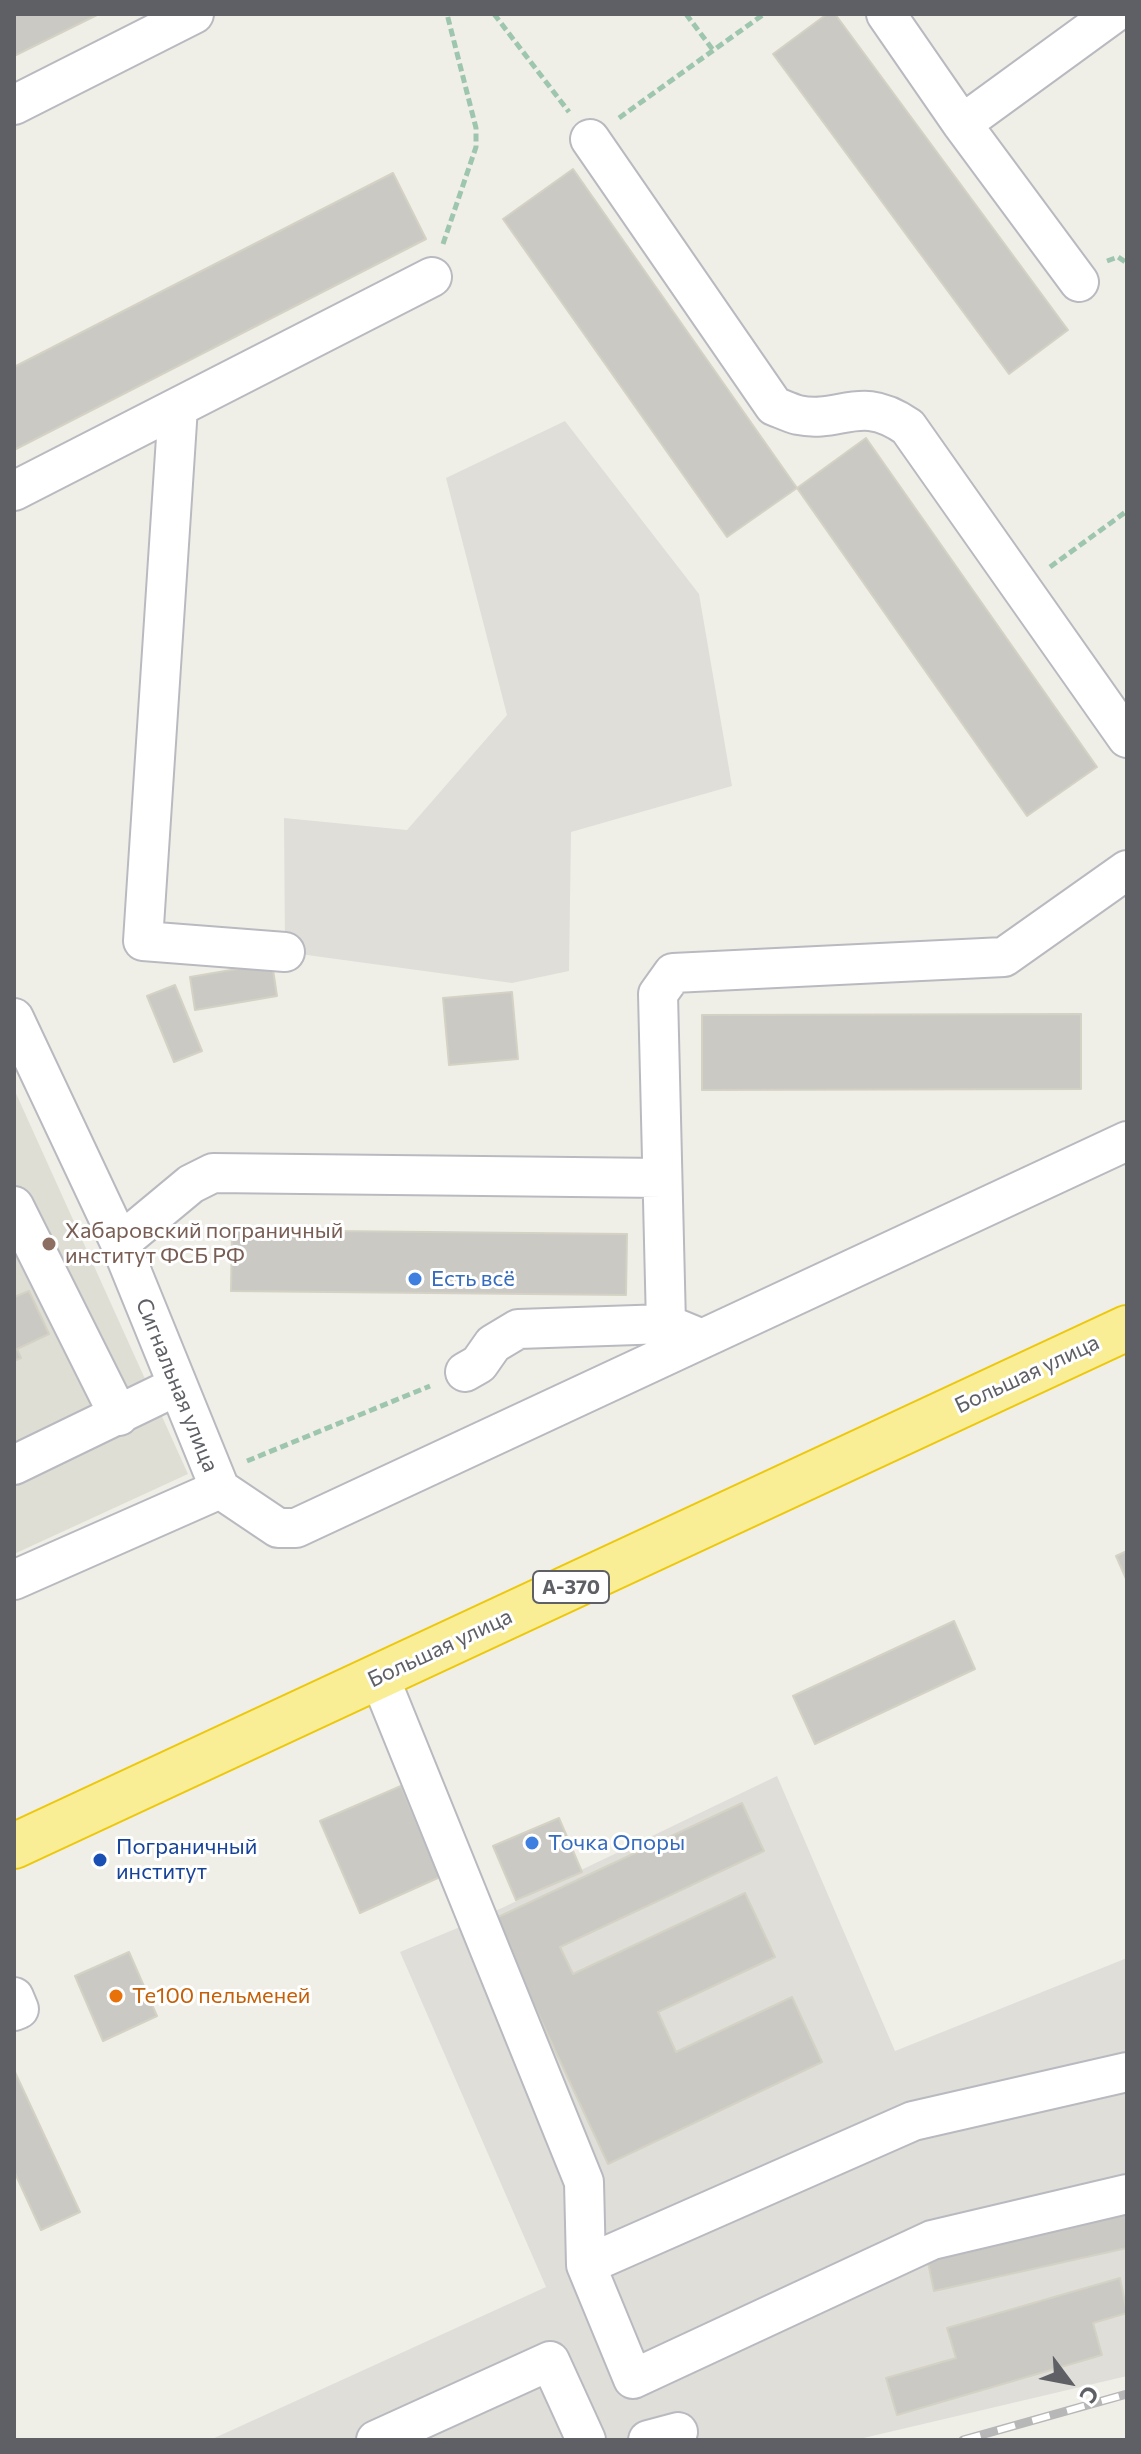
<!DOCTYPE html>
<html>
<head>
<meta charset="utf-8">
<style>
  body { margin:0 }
  #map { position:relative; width:1141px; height:2454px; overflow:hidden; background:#f0efe7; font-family:Commissioner,sans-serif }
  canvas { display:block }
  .frame { position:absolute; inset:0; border:16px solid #5e6066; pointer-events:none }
  .north { position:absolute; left:1029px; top:2342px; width:80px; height:80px; -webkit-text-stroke:6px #fff; paint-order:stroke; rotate:122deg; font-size:22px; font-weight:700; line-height:32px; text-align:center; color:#5e6066 }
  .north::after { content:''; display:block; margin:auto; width:28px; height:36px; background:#5e6066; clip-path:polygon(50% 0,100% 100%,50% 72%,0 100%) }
</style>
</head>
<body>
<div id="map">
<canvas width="1141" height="2454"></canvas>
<div class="frame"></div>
<div class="north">С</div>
</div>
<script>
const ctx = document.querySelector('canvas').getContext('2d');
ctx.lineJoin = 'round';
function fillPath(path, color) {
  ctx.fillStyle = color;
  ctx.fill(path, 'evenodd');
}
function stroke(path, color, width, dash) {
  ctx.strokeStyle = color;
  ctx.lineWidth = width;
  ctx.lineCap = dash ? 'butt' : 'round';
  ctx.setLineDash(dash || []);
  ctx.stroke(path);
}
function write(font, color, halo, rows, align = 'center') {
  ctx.font = font + ' Commissioner,sans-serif';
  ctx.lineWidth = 6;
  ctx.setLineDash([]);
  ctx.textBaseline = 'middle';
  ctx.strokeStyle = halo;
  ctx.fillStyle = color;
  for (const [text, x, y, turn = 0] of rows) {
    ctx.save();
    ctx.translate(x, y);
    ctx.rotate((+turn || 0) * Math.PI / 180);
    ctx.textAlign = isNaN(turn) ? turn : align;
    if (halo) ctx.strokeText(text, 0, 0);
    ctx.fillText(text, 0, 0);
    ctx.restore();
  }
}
fillPath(new Path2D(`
  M565 421 699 594 732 786 571 832 569 971 512 983 285 952 284 818 407 830 507 715 446 478Z
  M777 1776 895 2051 1127 1958V2376L855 2440H210L546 2287 400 1952 479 1919Z`), '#dfded9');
fillPath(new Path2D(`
  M14 1089 188 1474 14 1554Z`), '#dfded5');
const building = new Path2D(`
  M14 14H99L14 56Z
  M827 14H835L1068 330 1009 374 773 54Z
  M573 169 797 488 727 537 503 219Z
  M393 173 426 239 14 450V367Z
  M866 438 1097 767 1027 816 797 488Z
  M272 963 277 996 195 1010 190 977Z
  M175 985 202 1051 174 1062 147 996Z
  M512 992 518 1059 449 1065 443 998Z
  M1081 1014V1089L702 1090V1015Z
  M232 1230 627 1234 626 1295 231 1291Z
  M29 1291 49 1334 17 1349 21 1358 14 1361V1297Z
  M1127 1551V1581L1116 1556Z
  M954 1621 975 1669 815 1744 793 1696Z
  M401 1786 440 1877 360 1913 320 1821Z
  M742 1803 764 1851 560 1947 573 1974 745 1893 775 1957 658 2012 676 2052 792 1997 822 2062 608 2164 494 1919Z
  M559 1818 582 1872 516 1900 493 1846Z
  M129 1952 157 2016 103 2041 75 1976Z
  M14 2070 80 2212 41 2230 14 2171Z
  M1127 2213V2248L934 2291 927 2258Z
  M1120 2278 1127 2313 1093 2323 1102 2355 897 2415 886 2378 956 2358 947 2328Z`);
fillPath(building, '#cbc9c4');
stroke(building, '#d4d2c5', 2);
const minor = new Path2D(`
  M886 14 962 124 1079 282
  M14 105 194 14
  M962 124 1113 14
  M590 139 774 406C782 409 790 413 798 415 841 424 860 393 908 427L1127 738
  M178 407 143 941 285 952
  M14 491 432 277
  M14 1018 120 1243 220 1489 278 1528H296L1127 1141
  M14 1206 119 1416
  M120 1243 191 1184 213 1173 662 1178
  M700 1338 666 1324 658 994 673 973 1004 957 1127 870
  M465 1372 479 1364 493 1344 518 1329 666 1324
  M14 1465 177 1386
  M14 1580 220 1489
  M379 1676 584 2182 586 2265 633 2379 932 2240 1127 2194
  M14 1997 19 2009 14 2011
  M586 2265 913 2121 1127 2072
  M376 2440 550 2361 586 2440
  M648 2440 678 2432`);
const highway = new Path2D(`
  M14 1846 1127 1328`);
stroke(minor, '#b9bac0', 42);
stroke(highway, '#edc80a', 48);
stroke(new Path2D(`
  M494 14 569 112
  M686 14 713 50
  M619 118 764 14
  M443 244 476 147V128L447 14
  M1107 261 1118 257 1127 263
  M1050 567 1127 511
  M247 1461 430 1386`), '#9ec6af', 5, [8, 4]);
stroke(minor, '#fff', 38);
stroke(highway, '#f9ee95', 44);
const rail = new Path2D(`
  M963 2440 1127 2394`);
stroke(rail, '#b7b7b8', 9);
stroke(rail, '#fff', 6, [18]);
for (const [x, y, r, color] of [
  [49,1244,8,"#8d6e63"],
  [415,1279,8,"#3f7fe0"],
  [532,1843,8,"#3f7fe0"],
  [100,1860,8,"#1a4fb4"],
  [116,1996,8,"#e8710a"]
]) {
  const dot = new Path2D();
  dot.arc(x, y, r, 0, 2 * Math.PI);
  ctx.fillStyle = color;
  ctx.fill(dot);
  stroke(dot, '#fff', 3);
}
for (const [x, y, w] of [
  [571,1587,76]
]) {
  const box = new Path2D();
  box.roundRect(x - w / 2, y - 16, w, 32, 6);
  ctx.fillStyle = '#fff';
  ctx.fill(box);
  stroke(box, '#5e6066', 2);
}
write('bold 20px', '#5e6066', null, [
  ["А-370",571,1587]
]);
write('22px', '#785e54', '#fff', [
  ["Хабаровский пограничный",65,1231],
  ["институт ФСБ РФ",65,1256]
], 'left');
write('22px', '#366cbe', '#fff', [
  ["Есть всё",431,1279],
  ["Точка Опоры",548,1843]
], 'left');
write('22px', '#5e6066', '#fff', [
  ["Большая улица",1027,1374,-25],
  ["Сигнальная улица",177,1385,68],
  ["Большая улица",440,1648,-25]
]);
write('22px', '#164399', '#fff', [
  ["Пограничный",116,1847],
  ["институт",116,1872]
], 'left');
write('22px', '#c56008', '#fff', [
  ["Те100 пельменей",132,1996]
], 'left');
</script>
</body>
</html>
